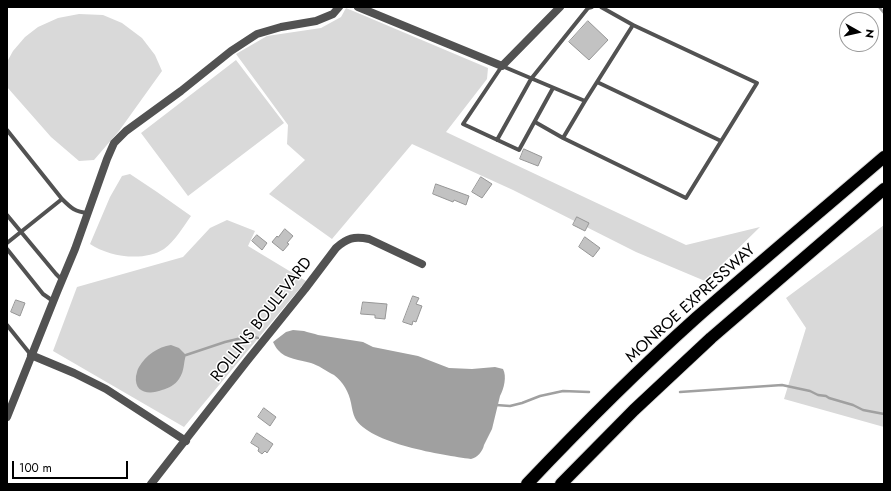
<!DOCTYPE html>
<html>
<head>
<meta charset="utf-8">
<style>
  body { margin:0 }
  #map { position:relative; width:891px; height:491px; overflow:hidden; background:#fff; font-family:Jost,sans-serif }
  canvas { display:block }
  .frame { position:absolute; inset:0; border:8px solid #000; pointer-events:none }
  .north { position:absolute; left:839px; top:12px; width:40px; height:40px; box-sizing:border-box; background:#fff; border:1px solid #999; border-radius:50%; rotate:98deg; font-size:11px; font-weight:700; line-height:16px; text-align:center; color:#000 }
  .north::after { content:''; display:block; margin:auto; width:14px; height:18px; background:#000; clip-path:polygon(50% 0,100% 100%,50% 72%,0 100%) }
  .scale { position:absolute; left:12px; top:461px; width:116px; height:18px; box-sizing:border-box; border:2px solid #000; border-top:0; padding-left:5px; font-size:12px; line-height:14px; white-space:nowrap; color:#000; -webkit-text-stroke:3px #fff; paint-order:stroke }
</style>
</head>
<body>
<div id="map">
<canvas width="891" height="491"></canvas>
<div class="frame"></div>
<div class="north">N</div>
<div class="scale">100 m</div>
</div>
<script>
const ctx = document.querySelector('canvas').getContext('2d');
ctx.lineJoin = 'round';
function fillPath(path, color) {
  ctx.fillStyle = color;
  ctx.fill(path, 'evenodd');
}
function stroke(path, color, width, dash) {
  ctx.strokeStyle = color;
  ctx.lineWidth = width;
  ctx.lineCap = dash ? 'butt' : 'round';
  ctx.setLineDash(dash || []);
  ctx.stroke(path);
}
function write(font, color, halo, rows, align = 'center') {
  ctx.font = font + ' Jost,sans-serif';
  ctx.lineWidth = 3;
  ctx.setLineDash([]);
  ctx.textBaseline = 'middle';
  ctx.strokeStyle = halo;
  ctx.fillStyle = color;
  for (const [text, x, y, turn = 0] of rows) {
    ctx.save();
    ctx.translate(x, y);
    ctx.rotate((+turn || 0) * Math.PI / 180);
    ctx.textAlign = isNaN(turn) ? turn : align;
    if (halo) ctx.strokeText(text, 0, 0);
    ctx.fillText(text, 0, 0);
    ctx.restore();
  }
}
fillPath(new Path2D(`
  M346 8 488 68 487 79 446 132 686 245 760 227 705 281 636 252 513 190 412 144 332 239 269 194 305 160 287 144 288 125 236 54 267 36 321 28 341 17Z
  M79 14 103 15 122 23 142 38 155 55 162 71 119 131 94 160 79 161 51 137 7 87V62L13 51 25 37 38 27 58 18Z
  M236 60 284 123 188 196 141 133Z
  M130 174 157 192 191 216C183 227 175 241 164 249 144 262 109 257 90 244L110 197 122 176Z
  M227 220 255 231 248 246 306 281 184 427 53 351 77 287 183 257 210 228Z
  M884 225V427L784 399 806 328 786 298Z`), '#d9d9d9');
fillPath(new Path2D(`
  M293 330 304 331 307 332 315 334 318 335 363 342 373 347 418 356 449 368 472 369 495 367 503 369C507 376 504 389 500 396L492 429 484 445C483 451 477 458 471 459 443 455 369 444 355 418 353 414 352 408 351 403 349 392 343 382 334 375 326 371 318 365 311 363 301 360 285 359 278 350 276 348 274 344 273 342L286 332Z
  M171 345 179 348 186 355C183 364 185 370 179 379 175 385 169 388 162 390 149 395 134 393 136 376 137 373 137 370 139 367 146 355 158 347 171 345Z`), '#a0a0a0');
stroke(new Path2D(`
  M879 7 884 13
  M186 355 225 342 250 336 258 338
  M680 392 782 385 810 391 818 395 826 396 829 398 853 405 863 410 884 414
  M496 405 510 406 522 403 540 396 563 391 589 392`), '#a0a0a0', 2.5);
const building = new Path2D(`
  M588 21 608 40 589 60 569 42Z
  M524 149 542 157 538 166 520 159Z
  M481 177 492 184 482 198 472 192Z
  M436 184 469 196 466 205 454 200 453 202 433 194Z
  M577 217 589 223 585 231 573 225Z
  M285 229 293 236 287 243 289 244 283 251 272 242 277 236 278 237Z
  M257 235 267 243 262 250 252 241Z
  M585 237 600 248 593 257 579 247Z
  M413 296 419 298 416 304 422 306 416 322 413 321 412 325 403 322Z
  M16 300 25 303 20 316 11 312Z
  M363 302 387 304 385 319 375 318V315L361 314Z
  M264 408 276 417 270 426 258 417Z
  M257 433 273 444 267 453 265 451 262 454 258 451 259 448 251 443Z`);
fillPath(building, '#c2c2c2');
stroke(building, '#969696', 1);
const highway = new Path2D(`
  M527 484C581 427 637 371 696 318 758 264 821 211 884 157
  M561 484 634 410 711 338 884 189`);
stroke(highway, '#dbdbdb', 14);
stroke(new Path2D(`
  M601 7 633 25
  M597 82 721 141
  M553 88 519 150 463 124 502 66 585 101 563 138 686 198 757 83 633 25 585 101
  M535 122 563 138
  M7 130 62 199C71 208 75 212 88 213
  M497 140 531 79 588 8 592 7
  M7 215 56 274 62 280
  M7 243 62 199
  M7 249 43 294 53 301
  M7 325 31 355`), '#525252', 4);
stroke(new Path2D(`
  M358 7 502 66 560 7
  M31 355 74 373 106 389 186 441
  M7 417 57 292 75 249 107 159 114 143 126 131 181 91 231 51 257 34 281 27 316 21 333 14 339 7
  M151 484 247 361 305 289 336 248C347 238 354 236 369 239L422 264`), '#525252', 8);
stroke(highway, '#000', 12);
write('16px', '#000', '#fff', [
  ["MONROE EXPRESSWAY",691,304,-42],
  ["ROLLINS BOULEVARD",262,320,-52]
]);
</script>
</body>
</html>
